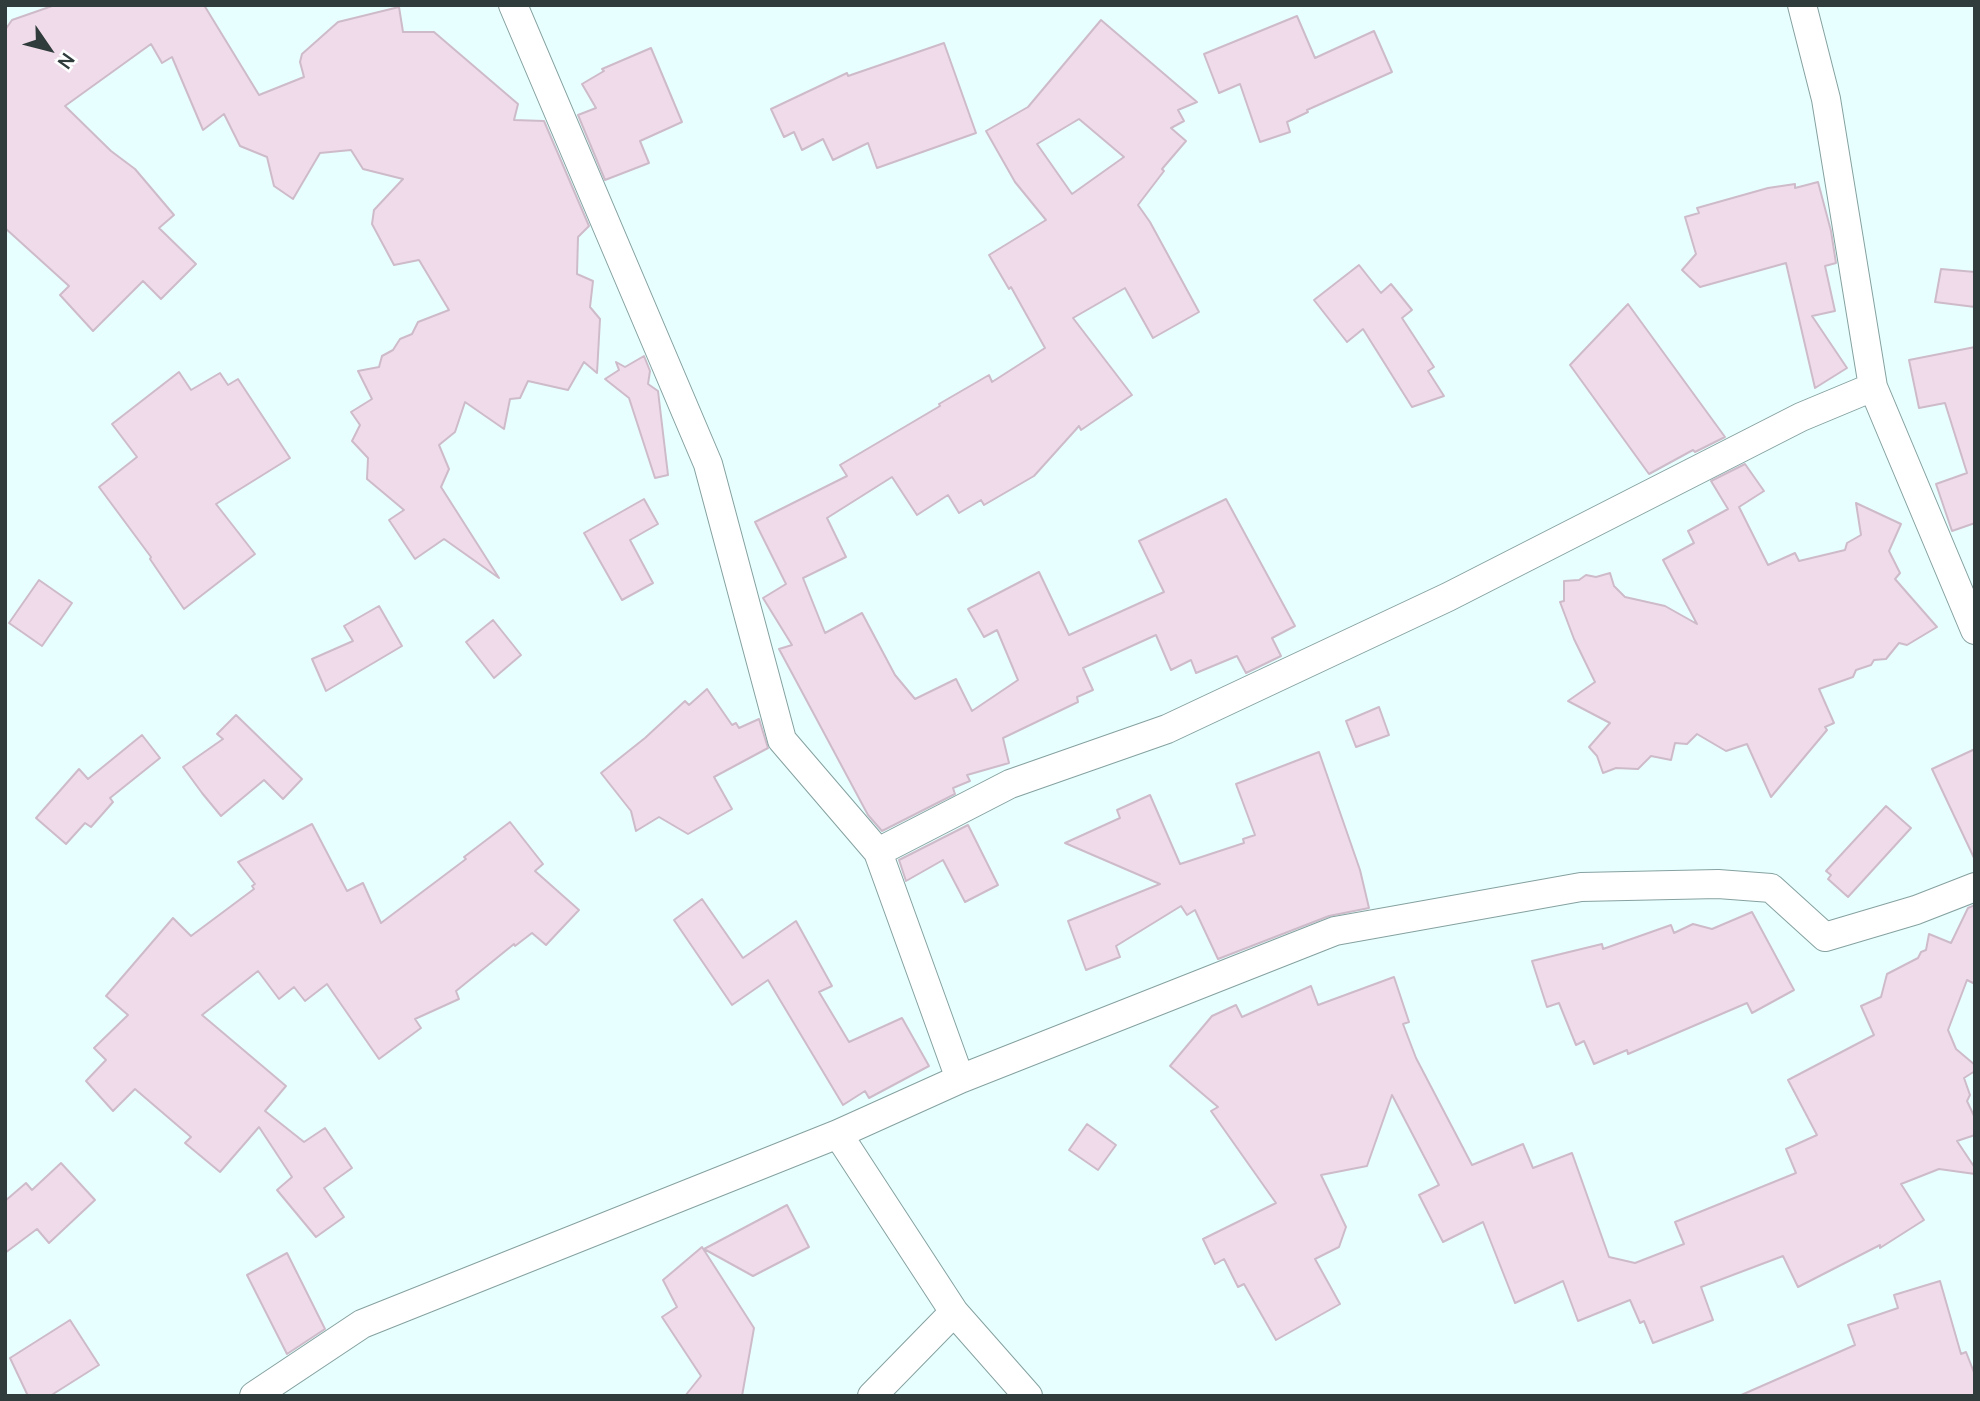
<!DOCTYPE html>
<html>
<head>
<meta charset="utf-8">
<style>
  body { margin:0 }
  #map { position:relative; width:1980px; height:1401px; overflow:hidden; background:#e8ffff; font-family:Manrope,sans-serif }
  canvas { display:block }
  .frame { position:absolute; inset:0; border:7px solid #303b3b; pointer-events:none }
  .north { position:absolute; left:14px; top:14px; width:70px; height:70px; -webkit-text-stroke:5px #fff; paint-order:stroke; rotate:125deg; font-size:19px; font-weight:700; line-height:28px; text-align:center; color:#303b3b }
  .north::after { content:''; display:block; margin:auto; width:24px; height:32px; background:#303b3b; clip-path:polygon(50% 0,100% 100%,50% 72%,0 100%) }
</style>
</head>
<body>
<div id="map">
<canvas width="1980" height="1401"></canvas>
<div class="frame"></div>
<div class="north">N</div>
</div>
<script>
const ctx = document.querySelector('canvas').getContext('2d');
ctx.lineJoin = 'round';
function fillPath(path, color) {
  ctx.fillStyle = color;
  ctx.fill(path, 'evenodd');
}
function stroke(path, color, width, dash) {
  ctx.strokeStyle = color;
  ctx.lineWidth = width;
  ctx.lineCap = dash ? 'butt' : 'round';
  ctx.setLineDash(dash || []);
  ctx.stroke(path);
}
const building = new Path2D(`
  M55 5H204L259 95 304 77 300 62 302 54 338 22 399 7 403 32H434L518 104 514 120 544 121 589 226 578 237 577 274 593 281 590 307 600 319 597 373 584 362 568 390 528 381 520 398 510 399 504 429 465 402 455 432 439 445 449 469 441 487 499 578 444 539 415 559 389 520 404 510 367 479 368 458 352 441 360 425 351 412 372 399 358 371 379 367 382 356 393 350 400 339 412 334 418 322 449 310 419 260 394 265 372 224 374 210 403 179 363 169 351 150 320 153 293 199 274 186 267 157 240 146 224 114 203 130 172 57 162 63 151 44 65 106 111 151 135 169 174 215 159 228 196 264 161 299 143 281 93 331 60 295 69 286 5 228V30L12 20Z
  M1297 16 1315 58 1374 31 1392 72 1307 110 1308 112 1287 122 1290 132 1260 142 1240 84 1219 93 1204 54Z
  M1101 20 1197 102 1178 110 1184 121 1171 128 1186 141 1162 169 1164 171 1138 205 1150 222 1199 312 1153 338 1125 288 1073 318 1132 395 1081 430 1079 426 1034 476 984 505 981 500 959 513 948 495 917 515 892 477 827 518 846 557 803 578 825 633 862 613 895 675 915 699 956 679 972 711 1018 680 997 630 984 637 968 609 1039 572 1069 635 1164 592 1139 541 1226 499 1295 626 1272 638 1281 656 1246 673 1237 656 1196 673 1191 660 1171 670 1156 635 1083 668 1093 690 1077 697 1078 702 1003 738 1009 763 967 775 970 781 953 788 955 794 882 831 868 815 779 649 792 645 763 598 786 584 755 522 847 476 840 465 940 406 939 404 989 375 992 382 1045 348 1011 287 1009 289 989 255 1046 220 1015 182 986 131 1028 107ZM1079 119 1124 157 1072 194 1037 144Z
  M944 43 976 133 877 168 868 143 833 160 823 139 802 150 794 132 784 137 771 109 847 73 848 76Z
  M651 48 682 122 640 141 649 163 605 180 578 115 596 108 582 84 604 71 602 69Z
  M1818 182 1831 231 1836 263 1825 266 1835 311 1812 316 1847 368 1815 388 1786 263 1700 287 1682 270 1696 254 1685 217 1699 213 1697 208 1768 188 1795 184V188Z
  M1359 265 1381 293 1391 284 1412 310 1402 318 1434 367 1428 371 1444 396 1412 407 1363 329 1347 342 1314 300Z
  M1941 269 1975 272V307L1935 302Z
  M1628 304 1725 437 1695 452 1693 450 1649 474 1570 365Z
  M1975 347V523L1952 531 1936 484 1967 473 1945 403 1919 408 1909 360Z
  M644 356 650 371 648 384 658 391 668 475 655 478 629 398 605 379 619 370 616 362 625 367Z
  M179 372 191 390 220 373 228 385 238 379 290 458 216 504 255 554 184 609 150 559 151 557 99 487 137 457 112 424Z
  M1745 464 1764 491 1739 507 1768 565 1795 553 1799 561 1845 550 1847 543 1861 535 1856 503 1901 524 1889 551 1900 573 1895 579 1937 627 1907 645 1899 643 1886 659 1874 660 1871 665 1856 670 1853 677 1819 689 1834 723 1825 727 1827 730 1771 797 1747 744 1726 751 1697 734 1687 744 1675 743 1671 760 1651 756 1638 769 1616 768 1603 773 1597 756 1589 747 1610 723 1568 701 1595 682 1574 639 1560 602 1564 601V581L1579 580 1586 575 1596 577 1610 573 1614 586 1625 597 1665 606 1697 624 1663 560 1694 543 1688 531 1728 509 1711 481Z
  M644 499 658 524 630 540 653 583 622 600 584 533Z
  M39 580 72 603 42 646 9 623Z
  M379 606 402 646 326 691 312 659 353 641 344 626Z
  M493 620 521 655 494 678 466 642Z
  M707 689 732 725 736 723 739 728 759 719 768 748 714 777 732 809 688 834 659 817 636 831 631 811 601 773 645 738 685 701 689 705Z
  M1379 707 1389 735 1356 747 1346 721Z
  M236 715 302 779 283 799 264 780 221 816 202 793 183 767 223 739 217 734Z
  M142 735 160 758 110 798 113 802 91 827 85 823 66 844 36 818 79 769 88 779Z
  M1975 749V860L1932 769Z
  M1319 752 1360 870 1369 908 1329 916 1218 959 1195 910 1187 915 1181 906 1116 946 1120 957 1086 970 1068 921 1160 884 1065 843 1120 818 1117 810 1150 795 1180 864 1244 843 1243 839 1255 835 1236 784Z
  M1886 806 1911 828 1848 897 1828 879 1831 875 1826 871Z
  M510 822 543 864 535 871 579 910 546 945 532 933 515 946 514 944 456 991 459 999 415 1019 421 1028 379 1059 327 984 305 1001 294 987 279 999 258 971 202 1015 286 1086 265 1111 304 1142 325 1128 352 1168 324 1188 344 1217 316 1237 277 1190 292 1177 259 1127 220 1172 185 1143 191 1137 135 1089 113 1111 86 1081 106 1060 94 1048 128 1015 106 996 173 918 191 936 254 889 252 886 255 884 238 862 312 824 347 891 363 883 381 923 466 859 464 857Z
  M968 825 998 885 965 902 943 860 906 881 899 860Z
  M702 899 743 958 796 921 832 986 819 992 849 1042 902 1018 929 1066 869 1098 865 1091 843 1105 768 980 732 1005 674 920Z
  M1975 905V984L1967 980 1948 1030 1956 1049 1975 1065V1071L1964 1078 1970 1095 1967 1101 1975 1118V1135L1957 1141 1975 1168V1174L1939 1169 1901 1184 1924 1220 1880 1248V1245L1798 1287 1783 1256 1701 1287 1713 1320 1653 1343 1644 1321 1640 1323 1630 1300 1578 1321 1563 1281 1515 1303 1483 1222 1443 1242 1419 1195 1439 1185 1392 1095 1367 1166 1321 1175 1346 1227 1339 1247 1315 1259 1340 1304 1276 1340 1244 1284 1238 1287 1224 1259 1215 1264 1203 1239 1276 1203 1211 1111 1218 1107 1170 1066 1212 1016 1236 1005 1242 1017 1311 986 1318 1005 1394 977 1409 1022 1403 1024 1416 1058 1472 1165 1523 1144 1533 1168 1572 1153 1609 1257 1635 1263 1684 1244 1675 1222 1796 1173 1786 1149 1817 1135 1788 1080 1874 1035 1861 1006 1881 997 1887 974 1918 958 1921 952 1926 950 1929 934 1951 943 1968 908Z
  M1752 912 1794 990 1752 1013 1747 1003 1628 1054 1627 1050 1594 1064 1584 1041 1576 1045 1559 1003 1547 1007 1532 961 1602 944 1603 949 1671 925 1674 933 1693 924 1712 929Z
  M1087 1124 1116 1145 1098 1170 1069 1150Z
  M61 1163 95 1200 49 1243 37 1229 5 1253V1201L26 1183 32 1190Z
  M787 1205 809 1247 753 1276 704 1249Z
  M702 1247 754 1328 742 1396H685L701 1376 662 1317 677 1307 663 1280Z
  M287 1253 325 1329 287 1354 247 1275Z
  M1940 1281 1961 1354 1966 1352 1975 1375V1396H1739L1855 1345 1848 1325 1898 1308 1894 1295Z
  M70 1320 99 1365 50 1396H28L10 1358Z`);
fillPath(building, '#f0dbea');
stroke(building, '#cebbc9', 2);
const street = new Path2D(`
  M513 5 708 464 782 740 878 852 960 1079
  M1802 5 1826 99 1873 387 1975 630
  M878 852 1010 784 1167 729 1448 597 1801 417 1873 387
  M838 1134 954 1312 1028 1396
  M254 1396 362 1324 838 1134 960 1079 1335 931 1581 887 1718 884 1771 888 1825 937 1916 910 1975 887
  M872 1396 954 1312`);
stroke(street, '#86a1a1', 30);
stroke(street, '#fff', 28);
</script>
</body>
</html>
